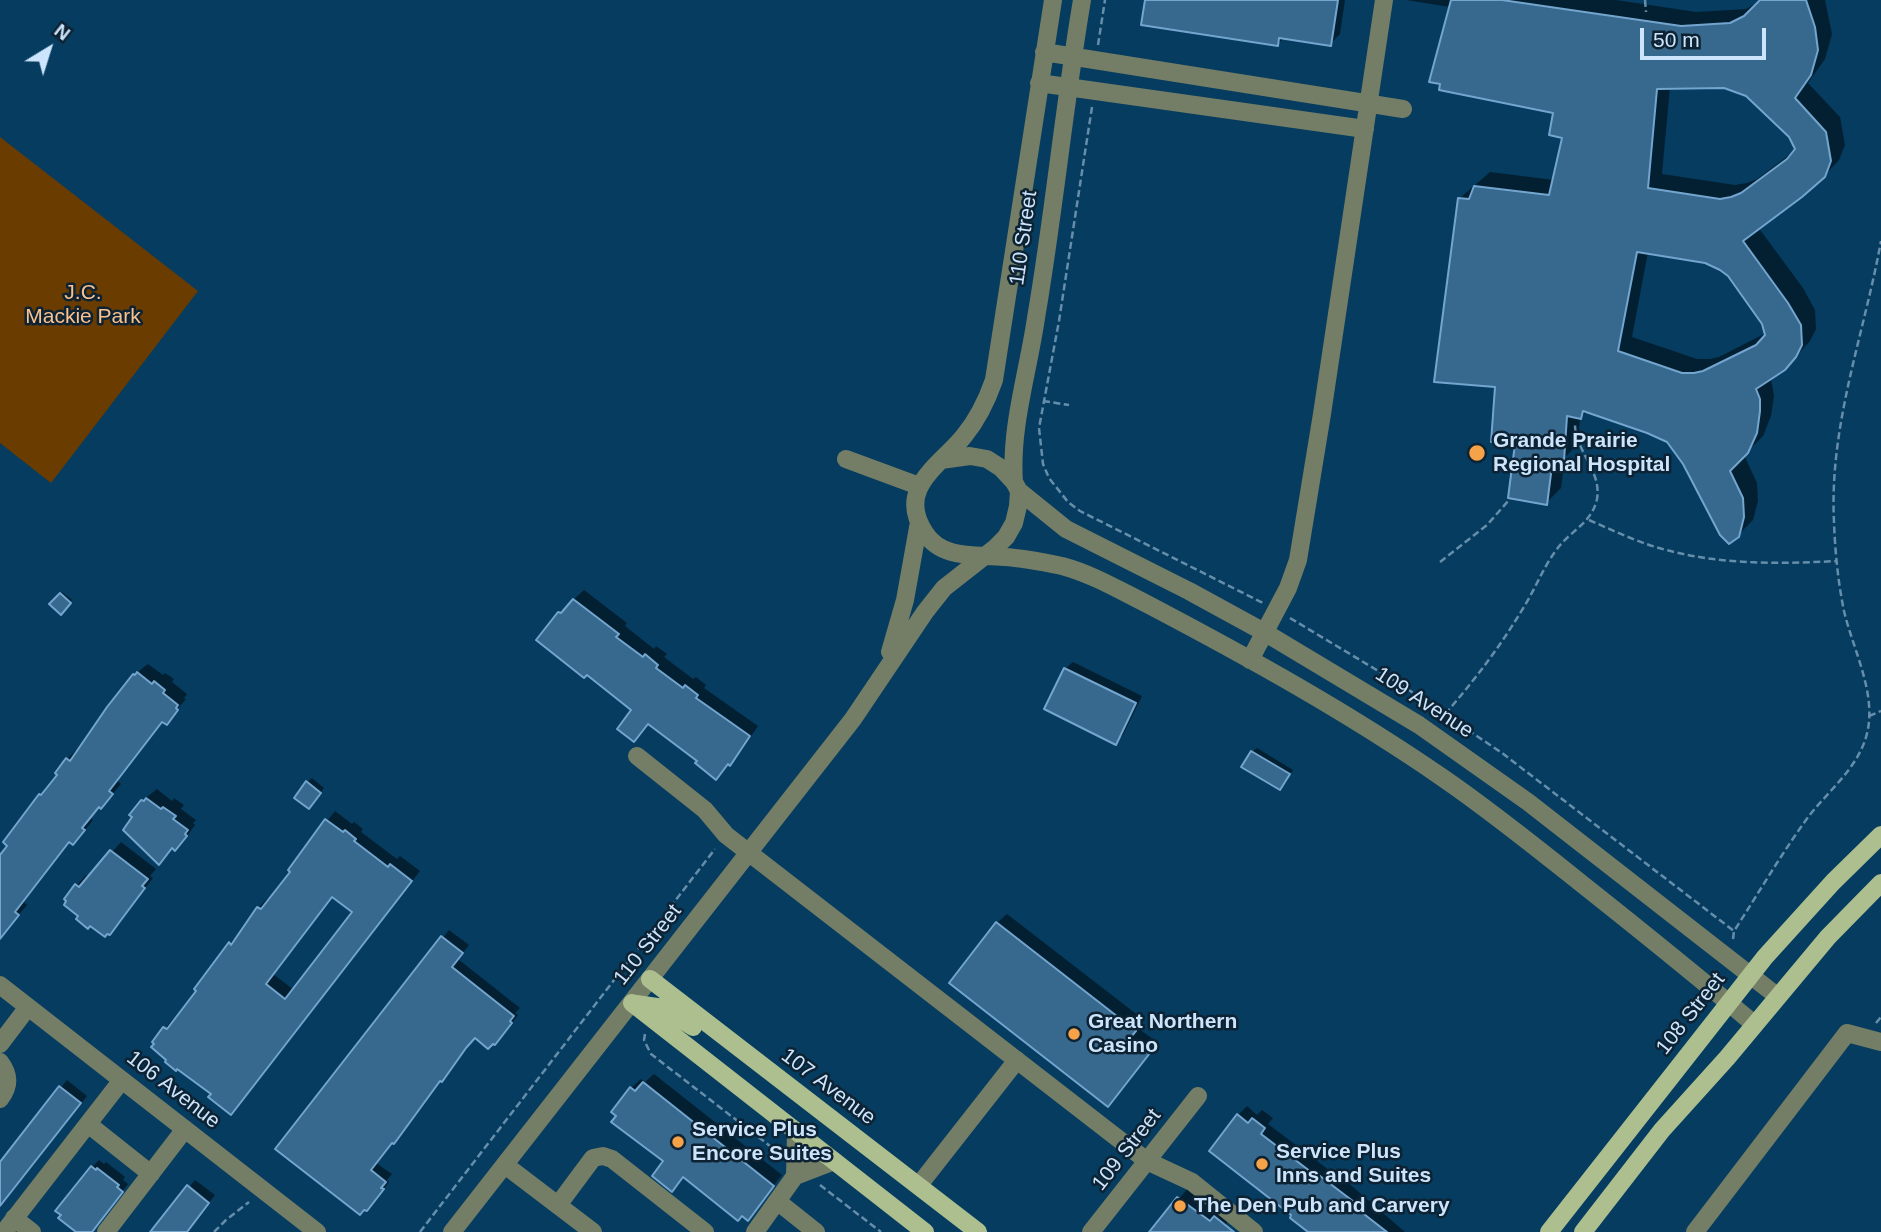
<!DOCTYPE html>
<html>
<head>
<meta charset="utf-8">
<style>
  body { margin:0 }
  #map { position:relative; width:1881px; height:1232px; overflow:hidden; background:#053c5f; font-family:Arial,sans-serif }
  canvas { display:block }
  .north { position:absolute; left:14px; top:14px; width:70px; height:70px; -webkit-text-stroke:5px #0d2232; paint-order:stroke; rotate:38deg; font-size:19px; font-weight:700; line-height:28px; text-align:center; color:#cce5fc }
  .north::after { content:''; display:block; margin:auto; width:24px; height:32px; background:#cce5fc; clip-path:polygon(50% 0,100% 100%,50% 72%,0 100%) }
  .scale { position:absolute; left:1640px; top:28px; width:126px; height:32px; box-sizing:border-box; border:4px solid #cce5fc; border-top:0; padding-left:9px; font-size:21px; line-height:24px; white-space:nowrap; color:#cce5fc; -webkit-text-stroke:5px #0d2232; paint-order:stroke }
</style>
</head>
<body>
<div id="map">
<canvas width="1881" height="1232"></canvas>
<div class="north">N</div>
<div class="scale">50 m</div>
</div>
<script>
const ctx = document.querySelector('canvas').getContext('2d');
ctx.lineJoin = 'round';
function fillPath(path, color) {
  ctx.fillStyle = color;
  ctx.fill(path, 'evenodd');
}
function stroke(path, color, width, dash) {
  ctx.strokeStyle = color;
  ctx.lineWidth = width;
  ctx.lineCap = dash ? 'butt' : 'round';
  ctx.setLineDash(dash || []);
  ctx.stroke(path);
}
function write(font, color, halo, rows, align = 'center') {
  ctx.font = font + ' Arial,sans-serif';
  ctx.lineWidth = 5;
  ctx.setLineDash([]);
  ctx.textBaseline = 'middle';
  ctx.strokeStyle = halo;
  ctx.fillStyle = color;
  for (const [text, x, y, turn = 0] of rows) {
    ctx.save();
    ctx.translate(x, y);
    ctx.rotate((+turn || 0) * Math.PI / 180);
    ctx.textAlign = isNaN(turn) ? turn : align;
    if (halo) ctx.strokeText(text, 0, 0);
    ctx.fillText(text, 0, 0);
    ctx.restore();
  }
}
fillPath(new Path2D(`
  M0 137 198 291 51 483 0 443Z`), '#6a3c00');
fillPath(new Path2D(`
  M1147 0H1345L1340 34 1330 44 1285 37 1277 45Z
  M1406 0H1616L1696 12 1746 9 1762 0H1825L1832 34 1825 59 1808 83 1840 117 1845 145 1839 160 1824 176 1758 227 1803 288 1815 310 1816 329 1810 341 1799 353 1771 378 1774 396 1771 416 1763 436 1744 455 1757 483 1758 501 1753 520 1738 535 1668 441 1648 431 1588 411 1580 418 1578 444 1565 457 1561 488 1546 503 1517 442 1497 385 1460 198 1490 172 1554 180 1564 136 1555 112 1450 7ZM1725 86 1747 95 1791 136 1797 149 1757 179 1747 183 1735 185 1662 174 1670 87ZM1648 252 1706 261 1729 275 1764 323 1766 333 1719 357 1710 359H1697L1632 337Z
  M584 590 627 623 625 626 654 649 656 646 667 654 664 657 693 679 696 677 706 685 704 688 758 726 739 754 716 777 699 761 649 723 634 740V709L559 613Z
  M62 592 72 600 61 612 52 604Z
  M1073 662 1142 696 1123 735 1115 742 1065 669Z
  M148 664 163 675 165 673 174 679 172 682 187 694 184 698 186 699 166 722 164 720 117 780 121 784 110 797 91 818 93 820 82 834 73 843 70 841 23 901 27 905 16 918 0 928V854L59 775 57 773 67 759 77 749 79 751 134 675Z
  M1257 748 1293 770 1280 788 1252 752Z
  M312 778 324 788 313 803 307 782Z
  M157 789 172 801 174 798 184 805 181 809 196 820 193 823 195 825 185 839 175 848 173 847 159 862 142 801Z
  M335 811 352 824 354 822 363 829 361 832 397 859 400 856 420 871 239 1104 213 1094 169 1059 154 1042 173 1019 176 1021 199 991 197 989 230 944 258 908 267 899 269 901 293 871 290 869ZM333 895 355 912 294 990 273 974Z
  M121 842 156 869 150 876 153 878 110 933 81 916 67 899 77 885 86 875 89 878Z
  M1007 914 1144 1020 1138 1028 1158 1043 1108 1104 997 923Z
  M449 930 469 945 458 959 520 1008 515 1013 518 1015 502 1036H475L376 1163 392 1174 387 1180 389 1182 374 1202 278 1149Z
  M654 1074 782 1175 748 1218 684 1176 672 1189 665 1161 631 1088 641 1079 645 1082Z
  M67 1080 87 1096 0 1207V1164Z
  M1247 1106 1257 1115 1262 1110 1273 1118 1268 1124 1329 1170 1331 1168 1405 1232H1311L1294 1215 1238 1115Z
  M99 1160 104 1164 106 1162 125 1177 123 1180 128 1184 91 1232H79L92 1167Z
  M195 1180 215 1195 186 1232H153Z
  M1188 1188 1234 1215 1219 1232H1151Z`), '#0007');
const building = new Path2D(`
  M1145 0H1338L1331 46 1279 38 1278 46 1141 25Z
  M1451 0H1502L1681 26 1730 23 1744 16 1760 0H1806L1815 27 1818 50 1811 75 1795 98 1826 132 1831 161 1825 177 1802 197 1743 241 1788 303 1801 325 1802 345 1796 357 1785 370 1756 389 1760 399V411L1757 433 1748 453 1730 471 1743 498 1744 517 1739 537 1729 544 1720 535 1683 464 1667 442 1647 433 1583 411 1581 419 1567 416 1564 461 1553 458 1547 505 1508 498 1515 444 1491 442 1495 387 1434 382 1458 198 1469 199 1474 186 1549 195 1562 138 1549 135 1553 113 1439 90 1440 84 1429 82ZM1724 88 1746 96 1789 137 1795 149 1787 159 1741 193 1731 197 1720 199 1648 188 1657 89ZM1637 252 1705 263 1720 270 1728 276 1762 324 1765 335 1756 345 1703 371 1694 373H1682L1618 351Z
  M60 593 71 603 61 615 49 604Z
  M573 599 619 634 616 637 643 657 645 654 658 665 656 668 683 688 685 685 698 695 696 698 750 736 730 766 728 764 716 780 695 763 697 761 648 724 634 742 617 729 631 710 587 675 584 678 536 640 558 612 561 613Z
  M1064 668 1136 703 1116 745 1044 709Z
  M137 672 152 684 154 681 165 690 163 693 178 705 176 708 178 710 167 725 162 722 109 791 113 794 101 809 99 807 82 828 85 830 73 845 69 842 15 912 19 915 0 939V855L7 846 3 842 39 794 41 795 57 775 55 773 66 758 70 761 107 707 133 674 135 675Z
  M1251 751 1290 774 1280 790 1241 767Z
  M306 781 321 793 309 809 294 798Z
  M146 798 161 809 163 807 176 816 173 819 188 830 185 834 187 836 175 851 172 848 159 865 123 830 132 817 129 815 141 800 144 801Z
  M325 819 343 832 345 830 356 839 354 841 388 867 390 864 412 881 231 1115 208 1097 211 1094 177 1069 176 1071 165 1062 166 1060 151 1047 154 1044 152 1042 163 1027 167 1029 196 991 194 989 229 942 231 945 257 907 261 909 290 872 288 870ZM332 897 352 912 285 999 266 984Z
  M110 850 148 879 142 886 145 888 121 920 110 935 107 934 105 937 90 926 88 929 76 919 78 916 64 905 66 901 64 899 75 884 79 887Z
  M996 922 1136 1031 1130 1038 1150 1053 1108 1107 949 983Z
  M441 936 463 953 452 967 514 1016 510 1021 512 1023 495 1045 493 1044 488 1049 475 1038 466 1048 442 1082 440 1081 394 1144 392 1143 371 1170 386 1182 381 1188 384 1189 367 1211 364 1210 360 1215 275 1149Z
  M643 1082 774 1186 748 1221 742 1216 738 1221 683 1177 672 1192 652 1176 663 1161 611 1122 616 1116 611 1112 630 1087 635 1091Z
  M59 1086 81 1103 0 1206V1162Z
  M1237 1114 1248 1123 1252 1118 1265 1128 1261 1134 1319 1178 1320 1176 1362 1208 1360 1211 1387 1232H1308L1290 1218 1291 1215 1209 1151Z
  M91 1166 96 1170 97 1168 119 1185 117 1187 123 1192 92 1232H76L58 1218 61 1215 55 1211Z
  M187 1185 209 1203 187 1232H150Z
  M1177 1197 1210 1221 1214 1216 1234 1232H1149Z`);
fillPath(building, '#37688e');
stroke(building, '#73a5cf', 2);
stroke(new Path2D(`
  M1645 0 1646 12
  M1098 45 1105 0
  M1092 107 1059 321 1039 428 1043 464 1049 478 1068 502 1080 511 1263 603
  M1043 401 1069 405
  M1589 520C1612 530 1635 541 1659 548 1717 565 1778 564 1837 561
  M1440 562 1487 525 1509 500
  M1290 618 1400 684 1502 753 1734 931
  M1445 714C1475 680 1502 644 1525 605 1536 587 1544 566 1557 549 1570 531 1592 523 1597 499 1602 470 1574 450 1575 423
  M1869 716 1881 711
  M1733 939 1734 931C1758 894 1780 856 1806 820 1827 791 1861 767 1868 729 1875 690 1853 649 1844 611 1838 582 1835 551 1834 522 1829 425 1864 335 1881 241
  M1876 1023 1881 1017
  M645 1034 644 1040 651 1054 779 1153
  M820 1185 881 1232
  M214 1232 226 1220 249 1202
  M420 1232 715 849`), '#668eab', 2.5, [7, 3.5]);
stroke(new Path2D(`
  M1053 0 994 380C987 400 978 419 964 436 941 465 895 488 925 533 942 560 977 554 1004 557 1024 558 1043 562 1062 566 1092 574 1119 590 1147 604 1248 657 1349 713 1443 778 1491 811 1537 848 1582 884 1640 930 1697 976 1754 1024
  M1044 52 1403 109
  M1039 83 1365 129
  M846 459 919 486
  M1014 482C1010 427 1028 373 1036 318 1054 213 1064 106 1082 0
  M1019 491 1066 529 1189 591 1264 632 1419 725 1528 802 1777 996
  M890 652 905 600 919 522
  M1250 660 1288 588 1298 560 1322 414 1384 0
  M637 756 705 810 726 835 1147 1161 1192 1182 1254 1232
  M0 985 317 1232
  M0 1044 28 1007
  M0 1062C10 1075 10 1086 0 1099
  M88 1124 151 1174
  M505 1165 593 1232
  M795 1176 796 1131
  M919 1185 1017 1060
  M777 1201 816 1232
  M558 1205 593 1158 603 1156 612 1159 705 1232
  M14 1218 32 1232
  M4 1232 122 1080
  M106 1232 185 1129
  M452 1232 853 719 925 612 944 588 995 548 1006 537 1014 523 1018 506 1019 491 1014 482 1001 468 987 459 970 456 941 460
  M755 1232 795 1176 834 1161
  M1091 1232 1198 1096
  M1695 1232 1847 1033 1881 1042`), '#747d65', 18);
stroke(new Path2D(`
  M650 979 978 1232
  M632 1003 925 1232
  M636 1004 664 1008 693 1027
  M1549 1232 1765 957 1833 882 1881 835
  M1583 1232 1662 1130 1727 1058 1828 937 1881 883`), '#adbf8f', 18);
for (const [x, y, r, color] of [
  [1477,453,9,"#f6a248"],
  [1074,1034,7,"#f6a248"],
  [678,1142,7,"#f6a248"],
  [1262,1164,7,"#f6a248"],
  [1180,1206,7,"#f6a248"]
]) {
  const dot = new Path2D();
  dot.arc(x, y, r, 0, 2 * Math.PI);
  ctx.fillStyle = color;
  ctx.fill(dot);
  stroke(dot, '#0d2232', 2.5);
}
write('21px', '#cce5fc', '#0d2232', [
  ["110 Street",1024,238,-82],
  ["109 Avenue",1424,703,33],
  ["110 Street",648,945,-52],
  ["108 Street",1691,1014,-52],
  ["107 Avenue",828,1087,37],
  ["106 Avenue",173,1090,38],
  ["109 Street",1127,1150,-52]
]);
write('21px', '#f8c18d', '#0d2232', [
  ["J.C.",83,293],
  ["Mackie Park",83,317]
]);
write('bold 21px', '#cce5fc', '#0d2232', [
  ["Grande Prairie",1493,441],
  ["Regional Hospital",1493,465],
  ["Great Northern",1088,1022],
  ["Casino",1088,1046],
  ["Service Plus",692,1130],
  ["Encore Suites",692,1154],
  ["Service Plus",1276,1152],
  ["Inns and Suites",1276,1176],
  ["The Den Pub and Carvery",1194,1206]
], 'left');
</script>
</body>
</html>
